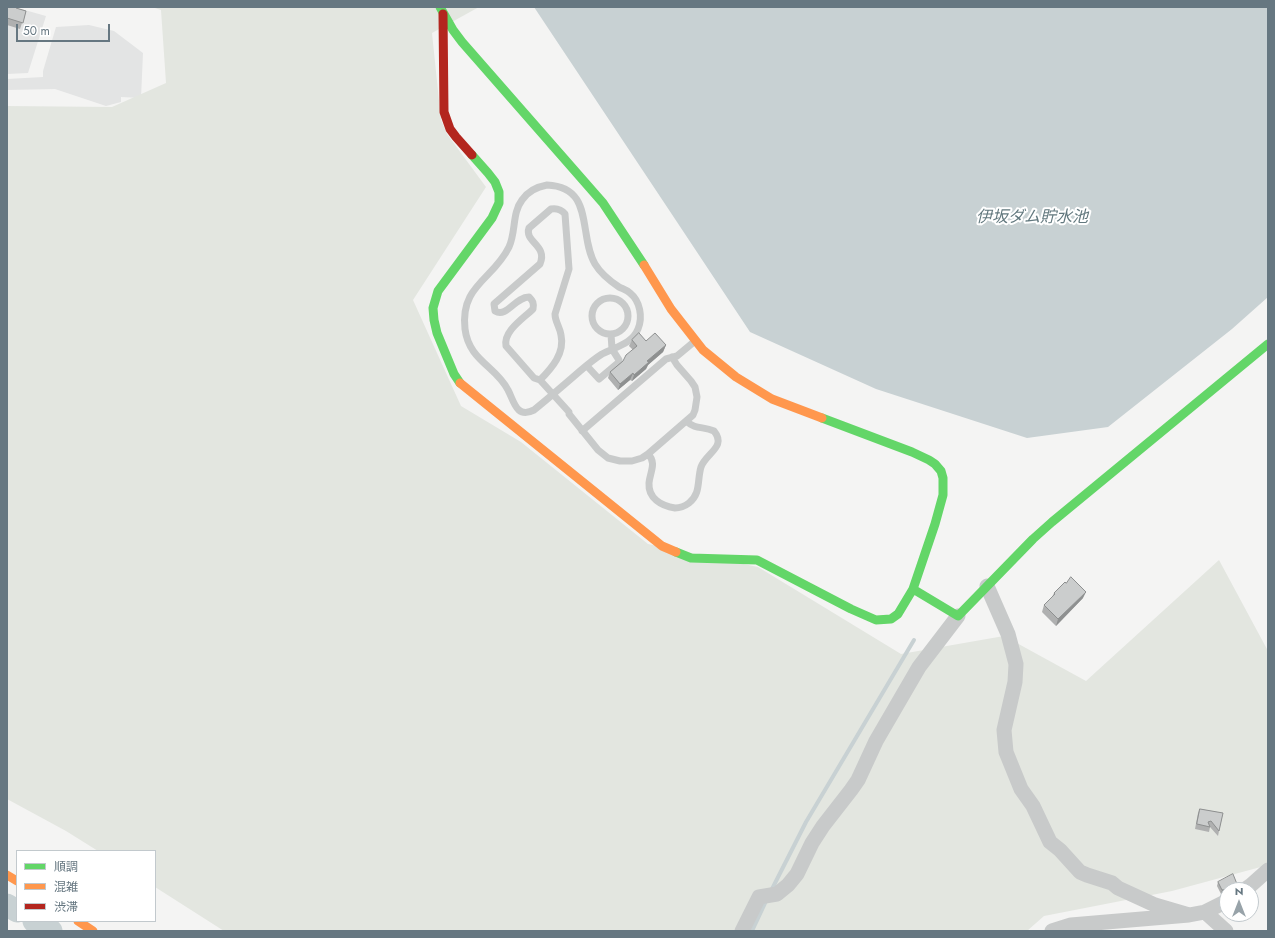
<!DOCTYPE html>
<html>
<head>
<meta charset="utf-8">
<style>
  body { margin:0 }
  #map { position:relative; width:1275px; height:938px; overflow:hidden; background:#f4f4f3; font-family:Jost,"Noto Sans JP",sans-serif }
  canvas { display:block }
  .frame { position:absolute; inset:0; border:8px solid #667781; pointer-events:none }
  .legend { position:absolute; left:16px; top:850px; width:140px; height:72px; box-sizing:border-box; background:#fff; border:1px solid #c2c9cd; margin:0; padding:5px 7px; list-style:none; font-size:12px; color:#667781 }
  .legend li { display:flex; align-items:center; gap:8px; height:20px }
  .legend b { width:20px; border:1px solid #c2c9cd }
  .north { position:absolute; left:1219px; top:882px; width:40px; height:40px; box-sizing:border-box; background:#fff; border:1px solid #c2c9cd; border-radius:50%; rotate:0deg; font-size:11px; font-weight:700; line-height:16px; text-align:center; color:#667781 }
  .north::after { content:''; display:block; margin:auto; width:14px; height:18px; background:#98a3a9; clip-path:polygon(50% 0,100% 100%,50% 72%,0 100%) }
  .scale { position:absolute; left:16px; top:24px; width:94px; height:18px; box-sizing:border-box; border:2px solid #667781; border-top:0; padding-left:5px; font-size:12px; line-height:14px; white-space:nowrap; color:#667781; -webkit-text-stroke:3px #fff; paint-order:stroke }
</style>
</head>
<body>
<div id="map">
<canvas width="1275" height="938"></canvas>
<div class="frame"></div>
<ul class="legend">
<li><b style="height:5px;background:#63d668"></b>順調</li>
<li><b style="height:5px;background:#ff974d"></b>混雑</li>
<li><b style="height:5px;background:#b3261e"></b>渋滞</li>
</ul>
<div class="north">N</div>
<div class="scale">50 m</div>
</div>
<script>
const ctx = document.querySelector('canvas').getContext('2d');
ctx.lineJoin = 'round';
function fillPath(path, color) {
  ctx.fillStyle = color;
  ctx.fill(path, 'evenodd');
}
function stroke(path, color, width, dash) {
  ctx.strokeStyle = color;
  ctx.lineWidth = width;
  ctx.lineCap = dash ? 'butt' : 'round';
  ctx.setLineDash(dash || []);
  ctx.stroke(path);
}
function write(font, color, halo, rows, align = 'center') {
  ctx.font = font + ' Jost,"Noto Sans JP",sans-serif';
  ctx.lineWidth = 4;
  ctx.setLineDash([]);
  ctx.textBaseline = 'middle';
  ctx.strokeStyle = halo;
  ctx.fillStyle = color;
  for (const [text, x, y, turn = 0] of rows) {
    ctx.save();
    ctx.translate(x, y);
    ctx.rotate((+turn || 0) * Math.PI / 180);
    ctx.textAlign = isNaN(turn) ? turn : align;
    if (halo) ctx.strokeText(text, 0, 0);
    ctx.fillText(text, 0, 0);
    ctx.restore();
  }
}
fillPath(new Path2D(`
  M7 7H14L46 16 28 73 7 74Z
  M89 25 114 31 143 53 141 98 121 97V102L106 106 55 89 7 90V79L43 77V71L56 27Z`), '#e3e4e4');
fillPath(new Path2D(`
  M152 7H479L432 33 441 120 447 134 486 187 413 300 461 406 521 442 648 544 758 567 901 654 1004 636 1086 681 1219 560 1268 651V865L1172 891 1044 916 1027 931H224L155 887V851H98L66 831 7 799V106L112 107 166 83 161 10Z`), '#e3e6e0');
fillPath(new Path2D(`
  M534 7H1268V297L1232 329 1108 427 1027 438 876 389 750 332 677 222Z`), '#c8d1d3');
stroke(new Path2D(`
  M771 891 806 822 914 640
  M752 931 767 899`), '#c8d1d3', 4);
stroke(new Path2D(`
  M7 905 17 911
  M34 921 51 931`), '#c8d1d3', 23);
stroke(new Path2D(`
  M547 185C595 187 578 235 595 264 601 274 610 281 619 287 623 289 627 290 630 293 640 301 643 317 638 329 632 344 615 347 602 354 594 359 587 365 580 371 565 384 550 397 534 410 516 419 514 401 508 390 496 366 469 361 465 329 460 285 493 280 509 247 516 232 512 213 522 200 528 191 536 187 547 185Z
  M592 316a18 18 0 1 1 36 0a18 18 0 1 1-36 0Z
  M587 366 599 379 618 363 619 360 612 349 611 334
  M540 380C552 368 565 353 561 335 560 327 555 322 555 314L569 269 565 214C561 209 557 208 551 209L529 228C524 242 548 245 540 264L494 304 495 311C507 318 515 297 529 297 533 301 534 303 533 309 524 318 503 331 506 346L534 378 540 380 569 412V414L598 450 608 458 620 461H632L642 458 648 454 693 415 695 410 697 397 695 387 691 381 677 365 672 357
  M582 431 666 359 677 356 695 341
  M648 454C657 463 650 472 649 483 648 498 661 506 675 508 680 508 685 506 689 503 701 494 697 480 701 467 706 453 727 447 714 431 703 426 696 430 686 421`), '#c8caca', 7);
stroke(new Path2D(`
  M987 586 1008 634 1016 664 1015 682 1004 730 1006 752 1021 789 1033 806 1050 842 1060 850 1080 872 1087 875 1112 883 1118 888 1155 905 1189 915
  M1244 890 1250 886 1268 870
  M1205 912 1226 931
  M742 931 759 897 777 894 788 885 797 874 812 843 823 826 851 790 858 780 876 741 919 667 958 616
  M1052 931 1071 925 1189 915 1205 912 1227 901`), '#c8caca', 15);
stroke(new Path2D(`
  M440 7 453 30 462 42 603 203 644 265
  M460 383 454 374 437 333 434 320 433 308 438 291 492 218 499 203V192L495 182 488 173 472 155
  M676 552 691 558 757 560 851 609 876 620 891 619 898 614 913 589 935 524 943 495V478L941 471 935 464 929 460 912 452 822 418
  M913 589 958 616 1033 539 1052 522 1268 344`), '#63d668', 9);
stroke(new Path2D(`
  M644 265 671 309 703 350 736 377 772 399 822 418
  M460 383 662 546 676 552
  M7 875 17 881
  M78 921 93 931`), '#ff974d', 9);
stroke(new Path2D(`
  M443 14 444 112 450 129 456 137 472 155`), '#b3261e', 9);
fillPath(new Path2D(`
  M7 7 16 8 26 11 20 29 7 25Z
  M632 340 646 341 666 345 663 352 648 365 646 369 632 381 630 380 618 390 608 378 610 372 623 361 633 350 629 346Z
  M1054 593 1083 598 1056 626 1042 612 1044 605 1052 597Z
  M1200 809 1223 813 1219 831 1218 836 1210 827 1209 832 1195 829 1198 813Z
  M1218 882 1235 888 1233 890H1227L1221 894 1217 886Z`), '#afb0b0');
fillPath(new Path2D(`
  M666 345 663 352 648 365 646 369 632 381 634 375 647 361Z
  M633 373 630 380 618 390 620 384Z
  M1086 592 1083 598 1056 626 1058 619Z
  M1237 884 1235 888 1233 890H1227V893L1221 894 1222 890Z`), '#8e9090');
const building = new Path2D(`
  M7 7H16V8L26 11 23 23 7 18Z
  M639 333 646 341 655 333 666 345 647 361 649 362 634 375 633 373 620 384 610 372 623 361 626 355 637 346 632 340Z
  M1071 577 1086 592 1058 619 1044 605 1055 594 1054 593 1065 582 1066 583Z
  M1200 809 1223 813 1219 831 1211 821 1208 822 1210 827 1197 824Z
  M1233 874 1237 884 1230 888 1222 890 1218 882Z`);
fillPath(building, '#cbcdcd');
stroke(building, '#8e9090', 1);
write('italic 16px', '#62787e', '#fff', [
  ["伊坂ダム貯水池",1032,218]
]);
</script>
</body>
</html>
